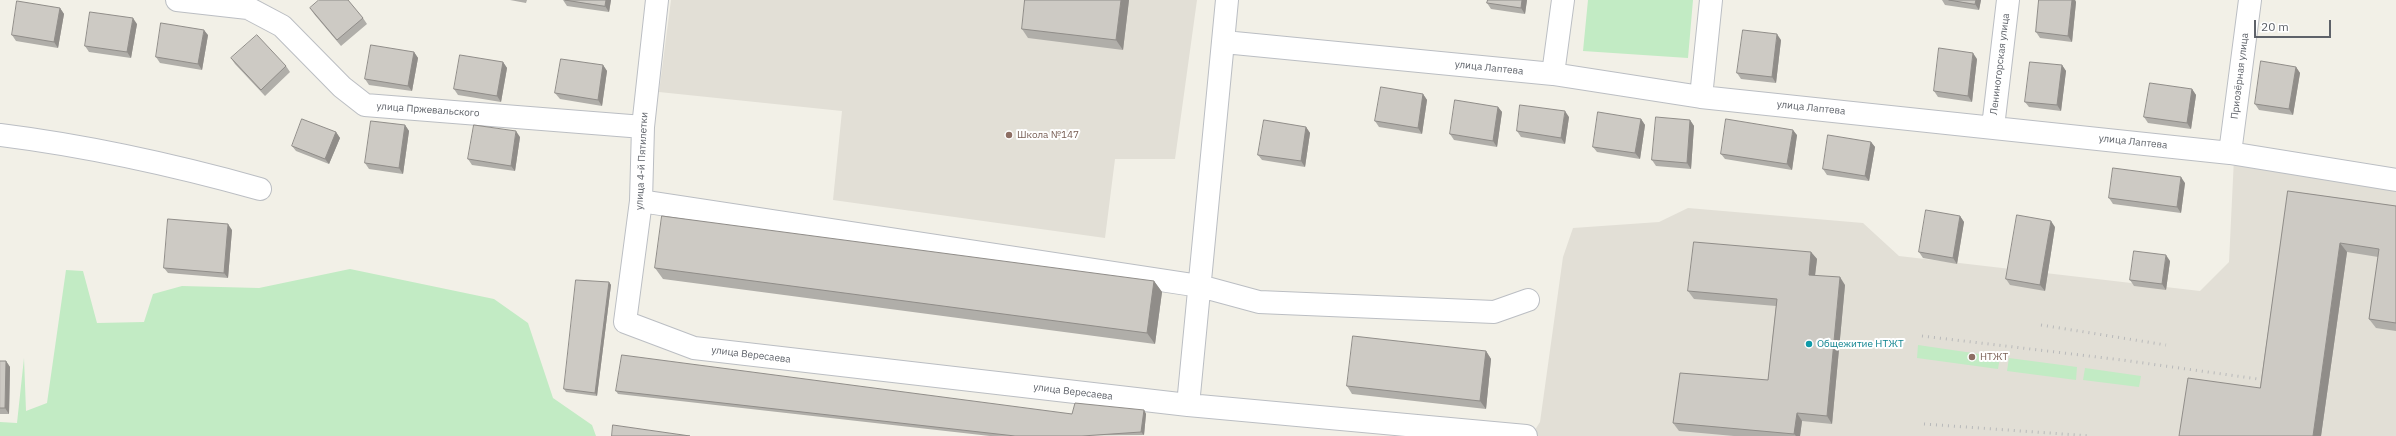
<!DOCTYPE html>
<html>
<head>
<meta charset="utf-8">
<style>
  body { margin:0 }
  #map { position:relative; width:2396px; height:436px; overflow:hidden; background:#f2f0e7; font-family:"IBM Plex Sans",sans-serif }
  canvas { display:block }
  .scale { position:absolute; left:2254px; top:20px; width:77px; height:18px; box-sizing:border-box; border:2px solid #5e6269; border-top:0; padding-left:5px; font-size:12px; line-height:14px; white-space:nowrap; color:#5e6269; -webkit-text-stroke:3px #fff; paint-order:stroke }
</style>
</head>
<body>
<div id="map">
<canvas width="2396" height="436"></canvas>
<div class="scale">20 m</div>
</div>
<script>
const ctx = document.querySelector('canvas').getContext('2d');
ctx.lineJoin = 'round';
function fillPath(path, color) {
  ctx.fillStyle = color;
  ctx.fill(path, 'evenodd');
}
function stroke(path, color, width, dash) {
  ctx.strokeStyle = color;
  ctx.lineWidth = width;
  ctx.lineCap = dash ? 'butt' : 'round';
  ctx.setLineDash(dash || []);
  ctx.stroke(path);
}
function write(font, color, halo, rows, align = 'center') {
  ctx.font = font + ' "IBM Plex Sans",sans-serif';
  ctx.lineWidth = 4;
  ctx.setLineDash([]);
  ctx.textBaseline = 'middle';
  ctx.strokeStyle = halo;
  ctx.fillStyle = color;
  for (const [text, x, y, turn = 0] of rows) {
    ctx.save();
    ctx.translate(x, y);
    ctx.rotate((+turn || 0) * Math.PI / 180);
    ctx.textAlign = isNaN(turn) ? turn : align;
    if (halo) ctx.strokeText(text, 0, 0);
    ctx.fillText(text, 0, 0);
    ctx.restore();
  }
}
fillPath(new Path2D(`
  M671 0H1197L1175 159H1115L1105 238 833 200 842 111 659 92Z
  M2234 158 2396 175V436H1531L1540 422 1563 257 1573 228 1659 222 1688 208 1863 223 1899 256 2200 291 2229 262Z`), '#e2dfd6');
fillPath(new Path2D(`
  M1588 0H1693L1688 58 1583 51Z
  M350 269 494 299 528 323 553 398 592 425 596 436H0V422L17 423 24 358 26 411 47 403 66 270 83 271 97 323 144 322 153 294 182 286 259 288Z
  M1918 345 2000 357 1998 369 1917 358Z
  M2009 358 2077 367 2076 380 2007 371Z
  M2085 368 2141 376 2139 387 2083 380Z`), '#c2ebc4');
const minor = new Path2D(`
  M177 0 248 8 282 26 342 87 365 105 643 127
  M657 0 643 127 641 201 625 322 694 348 1188 405 1526 436
  M1224 42 1553 74 1701 97 2230 153 2396 180
  M1553 74 1563 0
  M1701 97 1711 0
  M1993 127 2008 0
  M0 135C88 146 174 165 260 189
  M2230 153 2250 0
  M641 201 1200 286 1259 302 1494 312 1528 300
  M1188 405 1227 0`);
stroke(minor, '#bbbec3', 24);
stroke(minor, '#fff', 22);
stroke(new Path2D(`
  M2041 325 2166 345
  M1922 336 2122 360 2258 379
  M1924 424 2091 436`), '#b8b9ba', 3, [1, 5]);
fillPath(new Path2D(`
  M510 0H527L526 3Z
  M563 0H611L609 12 567 6Z
  M1129 0 1123 50 1028 38 1022 29Z
  M1488 0H1527L1525 14 1491 9 1487 3Z
  M1942 0H1981L1979 10 1945 5Z
  M2039 0H2075L2076 2 2072 42 2040 38 2036 32Z
  M60 8 64 14 58 48 16 41 12 35Z
  M310 8 363 18 367 24 341 46 314 14Z
  M137 24 131 58 89 52 85 46Z
  M208 35 202 70 160 63 156 57Z
  M1781 40 1776 83 1741 79 1737 73Z
  M414 52 418 58 412 91 369 85 365 79Z
  M231 58 286 66 290 72 265 96 235 64Z
  M1977 59 1972 102 1938 97 1934 91Z
  M503 62 507 68 501 102 458 95 454 89Z
  M603 65 607 71 602 106 560 99 555 93Z
  M2062 65 2066 71 2061 111 2029 107 2025 102Z
  M2296 67 2300 73 2293 115 2259 110 2255 104Z
  M2192 89 2196 95 2191 129 2148 123 2144 117Z
  M1423 94 1427 100 1422 134 1379 127 1375 121Z
  M1498 107 1502 112 1497 147 1454 140 1450 134Z
  M1569 117 1565 144 1521 137 1517 131Z
  M1641 119 1645 125 1640 159 1597 152 1593 147Z
  M1690 120 1694 126 1691 169 1656 166 1652 160Z
  M405 125 409 131 403 174 369 169 365 163Z
  M1306 127 1310 133 1305 167 1262 160 1258 155Z
  M336 132 340 138 329 164 296 151 292 146Z
  M1797 135 1792 170 1725 159 1721 154Z
  M520 137 515 171 472 165 468 159Z
  M1871 142 1875 147 1869 181 1827 175 1823 169Z
  M2185 183 2181 213 2113 204 2109 198Z
  M2288 191 2396 206V331L2376 328 2369 319 2378 257 2347 252 2321 436H2179L2260 388Z
  M1960 216 1964 222 1957 264 1923 258 1919 252Z
  M2055 227 2045 291 2010 285 2006 279Z
  M232 230 228 278 168 273 164 268Z
  M1811 252 1817 259 1815 276 1845 285 1832 424 1802 421 1800 436H1734L1679 431 1673 423 1768 380 1776 306 1694 299 1688 291Z
  M2170 261 2166 290 2134 286 2130 280Z
  M655 268 1154 281 1162 292 1155 344 663 279Z
  M609 282 611 285 597 396 566 392 564 389Z
  M1486 351 1491 359 1486 409 1352 394 1347 386Z
  M0 361H6L10 367 9 414H0Z
  M616 391 1072 414 1144 410 1146 414 1144 435 990 436 618 394Z`), '#b0aea9');
fillPath(new Path2D(`
  M606 0H611L609 12 605 6Z
  M1121 0H1129L1123 50 1116 40Z
  M1522 0H1527L1525 14 1521 8Z
  M1976 0H1981L1979 10 1975 4Z
  M2072 0H2075L2076 2 2072 42 2068 36Z
  M60 8 64 14 58 48 54 42Z
  M133 18 137 24 131 58 127 52Z
  M204 30 208 35 202 70 198 64Z
  M1777 34 1781 40 1776 83 1772 77Z
  M414 52 418 58 412 91 408 86Z
  M1973 53 1977 59 1972 102 1968 96Z
  M503 62 507 68 501 102 497 96Z
  M603 65 607 71 602 106 598 100Z
  M2062 65 2066 71 2061 111 2057 105Z
  M2296 67 2300 73 2293 115 2289 109Z
  M2192 89 2196 95 2191 129 2187 123Z
  M1423 94 1427 100 1422 134 1418 128Z
  M1498 107 1502 112 1497 147 1493 141Z
  M1565 111 1569 117 1565 144 1561 138Z
  M1641 119 1645 125 1640 159 1635 153Z
  M1690 120 1694 126 1691 169 1687 163Z
  M405 125 409 131 403 174 399 168Z
  M1306 127 1310 133 1305 167 1301 161Z
  M1793 130 1797 135 1792 170 1787 164Z
  M516 131 520 137 515 171 511 166Z
  M336 132 340 138 329 164 325 159Z
  M1871 142 1875 147 1869 181 1865 176Z
  M2181 177 2185 183 2181 213 2177 207Z
  M1960 216 1964 222 1957 264 1953 258Z
  M2051 221 2055 227 2045 291 2040 285Z
  M228 224 232 230 228 278 224 273Z
  M2340 243 2347 252 2321 436H2313Z
  M1811 252 1817 259 1814 283 1809 275Z
  M2166 255 2170 261 2166 290 2162 284Z
  M1840 277 1845 285 1832 424 1827 416Z
  M1154 281 1162 292 1155 344 1147 333Z
  M609 282 611 285 597 396 595 393Z
  M1486 351 1491 359 1486 409 1480 401Z
  M6 361 10 367 9 414 5 408Z
  M1144 410 1146 414 1144 435 1141 432Z
  M1797 413 1802 421 1800 436H1796L1794 434Z`), '#908d89');
const building = new Path2D(`
  M319 0H348L363 18 337 40 310 8Z
  M565 0H606L605 6Z
  M1025 0H1121L1116 40 1022 29Z
  M1488 0H1522L1521 8 1487 3Z
  M1949 0H1976L1975 4Z
  M2039 0H2072L2068 36 2036 32Z
  M17 1 60 8 54 42 12 35Z
  M90 12 133 18 127 52 85 46Z
  M161 23 204 30 198 64 156 57Z
  M1743 30 1777 34 1772 77 1737 73Z
  M257 35 286 66 261 90 231 58Z
  M371 45 414 52 408 86 365 79Z
  M1939 48 1973 53 1968 96 1934 91Z
  M460 55 503 62 497 96 454 89Z
  M561 59 603 65 598 100 555 93Z
  M2261 61 2296 67 2289 109 2255 104Z
  M2030 62 2062 65 2057 105 2025 102Z
  M2150 83 2192 89 2187 123 2144 117Z
  M1381 87 1423 94 1418 128 1375 121Z
  M1455 100 1498 107 1493 141 1450 134Z
  M1520 105 1565 111 1561 138 1517 131Z
  M1598 112 1641 119 1635 153 1593 147Z
  M1656 117 1690 120 1687 163 1652 160Z
  M302 119 336 132 325 159 292 146Z
  M1726 119 1793 130 1787 164 1721 154Z
  M1264 120 1306 127 1301 161 1258 155Z
  M371 121 405 125 399 168 365 163Z
  M474 125 516 131 511 166 468 159Z
  M1828 135 1871 142 1865 176 1823 169Z
  M2113 168 2181 177 2177 207 2109 198Z
  M2288 191 2396 206V323L2369 319 2379 249 2340 243 2313 436H2179L2188 378 2260 388Z
  M1926 210 1960 216 1953 258 1919 252Z
  M2017 215 2051 221 2040 285 2006 279Z
  M662 216 1154 281 1147 333 655 268Z
  M168 219 228 224 224 273 164 268Z
  M1694 242 1811 252 1809 275 1840 277 1827 416 1797 413 1794 434 1673 423 1680 373 1768 380 1777 299 1688 291Z
  M2134 251 2166 255 2162 284 2130 280Z
  M576 280 609 282 595 393 564 389Z
  M1353 336 1486 351 1480 401 1347 386Z
  M622 355 1072 414 1075 403 1144 410 1141 432 1082 436H1015L616 391Z
  M0 361H6L5 408H0Z
  M613 425 690 436H612Z`);
fillPath(building, '#cdcac4');
stroke(building, '#908d89', 1);
for (const [x, y, r, color] of [
  [1009,135,4,"#8d6e63"],
  [1809,344,4,"#0f9aa8"],
  [1972,357,4,"#8d6e63"]
]) {
  const dot = new Path2D();
  dot.arc(x, y, r, 0, 2 * Math.PI);
  ctx.fillStyle = color;
  ctx.fill(dot);
  stroke(dot, '#fff', 1.5);
}
write('10px', '#5e6269', '#fff', [
  ["Лениногорская улица",2000,64,-83],
  ["улица Лаптева",1489,68,6],
  ["Приозёрная улица",2240,76,-83],
  ["улица Лаптева",1811,108,6],
  ["улица Пржевальского",428,110,4],
  ["улица Лаптева",2133,142,6],
  ["улица 4-й Пятилетки",642,161,-87],
  ["улица Вересаева",751,355,7],
  ["улица Вересаева",1073,392,7]
]);
write('10px', '#785e54', '#fff', [
  ["Школа №147",1017,135],
  ["НТЖТ",1980,357]
], 'left');
write('10px', '#0d838f', '#fff', [
  ["Общежитие НТЖТ",1817,344]
], 'left');
</script>
</body>
</html>
